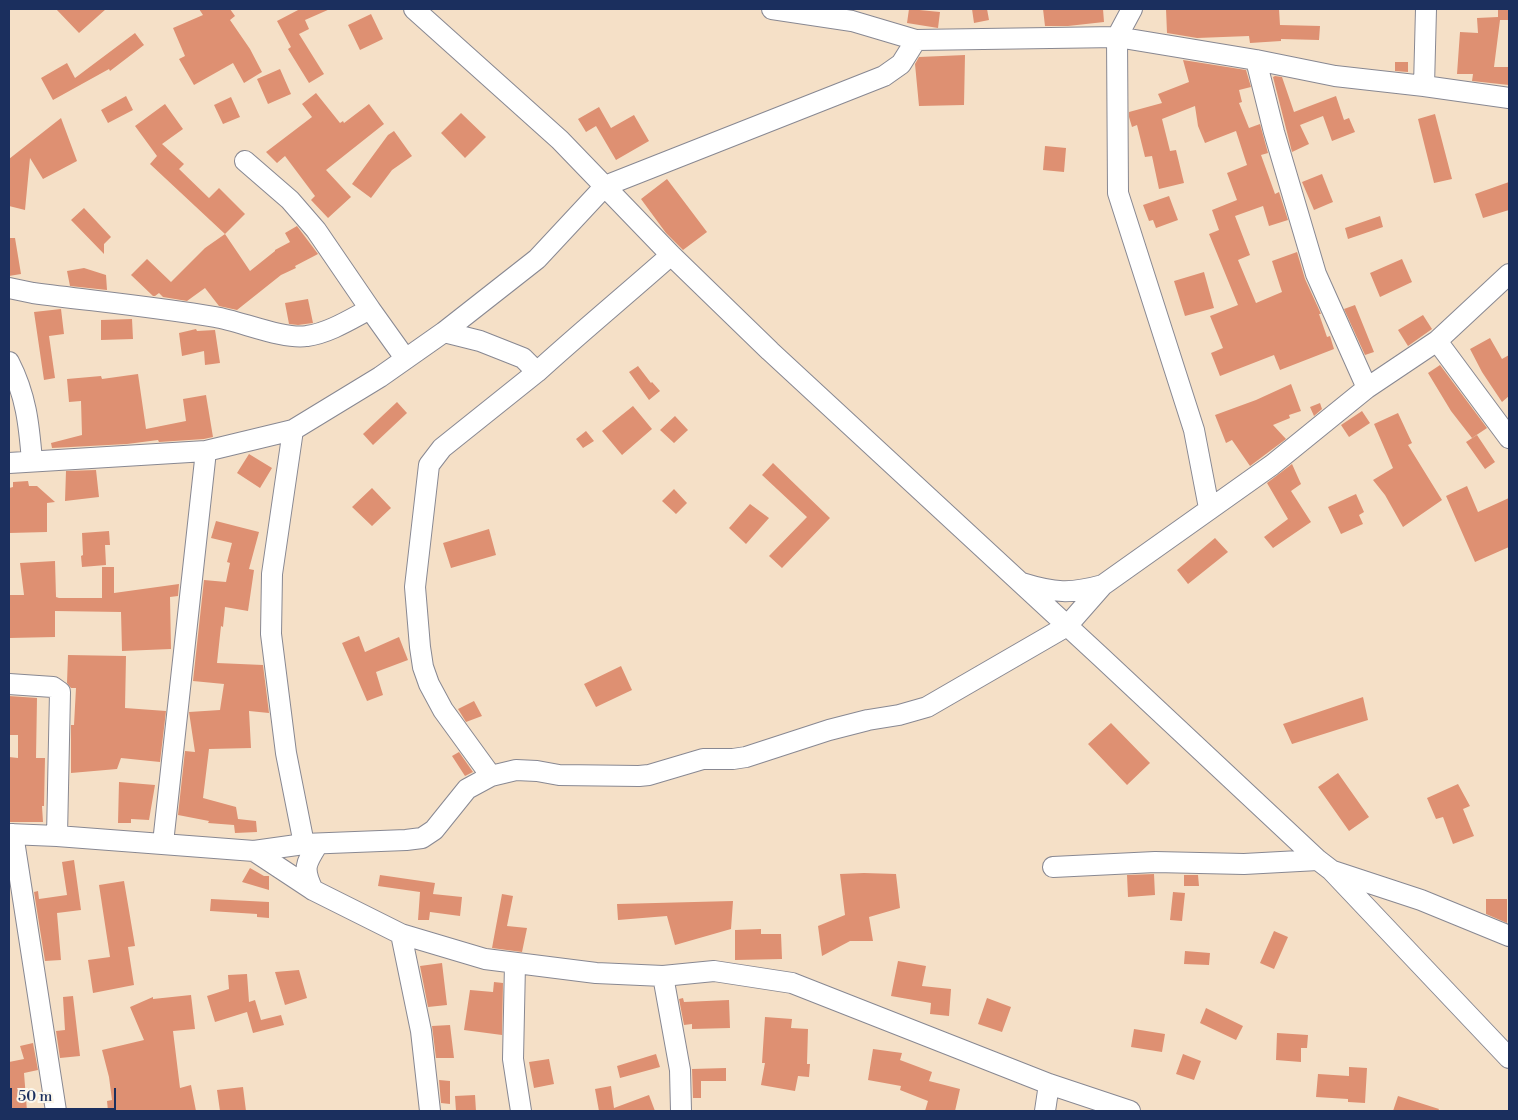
<!DOCTYPE html>
<html>
<head>
<meta charset="utf-8">
<style>
  body { margin:0 }
  #map { position:relative; width:1518px; height:1120px; overflow:hidden; background:#f5e0c7; font-family:"Libre Bodoni",serif }
  canvas { display:block }
  .frame { position:absolute; inset:0; border:10px solid #1b2f5e; pointer-events:none }
  .scale { position:absolute; left:10px; top:1088px; width:106px; height:22px; box-sizing:border-box; border:2px solid #1b2f5e; border-top:0; padding-left:6px; font-size:15px; line-height:18px; white-space:nowrap; color:#1b2f5e; -webkit-text-stroke:4px #fbf7ec; paint-order:stroke }
</style>
</head>
<body>
<div id="map">
<canvas width="1518" height="1120"></canvas>
<div class="frame"></div>
<div class="scale">50 m</div>
</div>
<script>
const ctx = document.querySelector('canvas').getContext('2d');
ctx.lineJoin = 'round';
function fillPath(path, color) {
  ctx.fillStyle = color;
  ctx.fill(path, 'evenodd');
}
function stroke(path, color, width, dash) {
  ctx.strokeStyle = color;
  ctx.lineWidth = width;
  ctx.lineCap = dash ? 'butt' : 'round';
  ctx.setLineDash(dash || []);
  ctx.stroke(path);
}
fillPath(new Path2D(`
  M56 9H106L79 33Z
  M199 9H230L235 16 230 20 250 49 262 72 244 83 233 63 194 85 179 59 185 56 173 28 203 15Z
  M300 9H330L305 20 309 29 299 34 324 74 309 83 288 49 291 47 277 21Z
  M909 9 940 12 938 28 907 23Z
  M972 9H987L989 20 974 23Z
  M1043 9H1103L1104 22 1068 26H1045Z
  M1166 9H1279L1280 25 1320 26 1319 40 1281 39V41L1250 43 1249 36 1197 38 1167 33Z
  M1498 9H1509V20H1500L1494 67H1509V85L1472 81 1473 74H1457L1460 32 1478 33 1477 18 1498 17Z
  M371 14 383 39 360 50 348 25Z
  M135 33 144 45 110 71 109 69 53 100 41 78 67 63 75 78Z
  M965 55 964 105 919 106 915 64 919 57Z
  M1183 60 1246 70 1251 87 1239 90 1242 102 1239 103 1249 128 1260 124 1268 153 1261 155 1275 194 1279 192 1288 220 1269 226 1263 206 1235 216 1250 255 1238 260 1256 303 1282 292 1272 261 1297 252 1305 279 1321 314H1319L1327 337 1330 336 1334 349 1280 370 1274 355 1220 376 1211 353 1223 348 1210 316 1238 305 1209 234 1219 230 1212 210 1237 200 1227 173 1247 165 1236 131 1205 143 1198 126 1195 106 1162 119 1170 151 1176 150 1184 183 1159 189 1152 156 1145 157 1137 125 1132 127 1129 117V112L1162 103 1158 94 1189 82Z
  M1395 62H1408V72L1395 71Z
  M280 69 291 94 268 104 257 79Z
  M1275 76 1282 77 1294 112 1336 96 1344 120 1349 118 1355 132 1332 141 1323 116 1300 125 1309 144 1292 152 1273 77Z
  M316 93 340 123 343 121 344 123 369 104 384 124 326 170 351 197 328 218 311 200 315 196 285 156 277 163 266 152 312 117 302 104Z
  M126 96 133 110 108 123 101 110Z
  M231 97 240 117 223 124 214 105Z
  M165 104 183 129 162 144 184 164 179 169 209 198 219 188 245 214 225 234 150 164 157 156 135 126Z
  M599 107 611 128 634 115 649 141 616 160 596 126 586 132 578 119Z
  M461 113 486 137 465 158 441 133Z
  M1435 114 1452 179 1434 183 1418 119Z
  M61 118 77 161 43 179 30 158 25 210 9 206V159Z
  M394 131 412 156 392 170 371 198 352 184 388 135Z
  M1045 146 1066 148 1064 172 1043 170Z
  M1322 174 1333 202 1314 210 1302 182Z
  M667 179 707 232 683 250 666 233 641 199Z
  M1509 182V210L1483 218 1475 194Z
  M1169 196 1178 220 1156 228 1153 220 1149 221 1143 205Z
  M84 208 111 237 104 244V254L71 220Z
  M1380 216 1383 227 1348 239 1345 228Z
  M297 226 318 254 295 266 296 268 281 275 237 310 219 306 205 288 187 301 163 297 159 293 155 296H153L131 275 147 259 171 282 205 248 225 234 250 271 275 251V250L290 242 285 233Z
  M9 238H15L21 274 9 276Z
  M1402 259 1412 282 1380 297 1370 273Z
  M84 268 106 275 107 290 70 286 67 271Z
  M1204 272 1214 308 1185 316 1174 281Z
  M308 299 313 323 298 325 289 324 285 303Z
  M1355 305 1374 352 1365 355 1344 309Z
  M61 309 64 334 49 336 55 378 44 380 34 312Z
  M1423 315 1432 329 1408 346 1398 330Z
  M132 319 133 339 101 340V320Z
  M196 329 197 331 215 330 220 363 205 365 204 351 182 356 179 333Z
  M1490 338 1502 359 1509 355V396L1502 402 1482 372 1470 349Z
  M1440 365 1487 428 1472 438 1451 411 1428 373Z
  M638 366 651 383 652 382 660 391 649 400 629 372Z
  M138 374 146 429 186 421 183 399 206 395 213 437 204 439 159 442 158 440 127 444 52 448 51 443 82 435 81 401 69 402 67 379 101 376 102 379Z
  M1291 384 1301 411 1289 415 1290 418 1273 425 1286 439 1250 466 1232 440 1226 443 1215 415 1256 400Z
  M397 402 407 413 373 445 363 434Z
  M1320 403 1322 409 1314 416 1310 407Z
  M633 406 652 429 622 455 602 431Z
  M1362 411 1370 423 1349 437 1341 425Z
  M1398 413 1412 443 1408 445 1442 500 1403 527 1385 495 1373 480 1393 468 1374 424Z
  M675 416 688 430 674 443 660 430Z
  M586 431 594 441 583 448 576 439Z
  M1477 435 1495 462 1485 469 1466 442Z
  M249 454 272 468 260 488 237 473Z
  M773 463 830 518 782 568 769 556 807 517 762 475Z
  M1292 464 1301 484 1291 491 1311 522 1273 548 1264 537 1288 519 1267 483Z
  M96 470 99 497 65 501 66 471Z
  M28 481 29 486H37L55 502 47 503V532L9 533V488L13 487V482Z
  M1467 486 1478 512 1509 498V547L1475 562 1446 496Z
  M372 488 391 508 372 526 352 507Z
  M674 489 687 503 676 514 662 501Z
  M1356 494 1364 512 1359 515 1363 524 1341 534 1328 507Z
  M750 504 769 518 746 544 729 528Z
  M216 521 259 532 249 569 254 570 248 611 225 607 223 627 221 626 217 663 263 665 269 713 249 711 251 748 209 749 203 798 236 807 238 819 256 821 257 832 235 833 234 825 208 823 209 821 178 815 185 751 195 752 189 712 220 710 224 684 193 681 204 580 226 582 230 563 227 562 232 543 211 538Z
  M489 529 496 555 451 568 443 543Z
  M109 531 110 545H105L106 565 82 567 81 556 83 555 82 533Z
  M1215 538 1228 552 1188 584 1177 570Z
  M55 561 56 597 59 598H102V567H114V593L179 584 178 596 170 597 171 649 122 651 121 612 55 611V637L9 638V595H24L20 563Z
  M359 636 365 652 399 637 408 660 376 672 383 695 367 701 342 643Z
  M68 655 126 656 125 708 166 711 160 762 121 758 117 769 71 773V725H74L76 688H71L67 683Z
  M621 666 632 690 596 707 584 684Z
  M9 696 37 698 36 758H45L44 806H42L43 822H9V757L18 758V735H9Z
  M1363 697 1368 720 1292 744 1283 724Z
  M474 701 482 716 466 722 458 709Z
  M1111 723 1150 763 1127 785 1088 744Z
  M459 752 473 772 465 776 452 756Z
  M1338 773 1369 817 1349 831 1318 787Z
  M119 782 155 785 149 820 131 819V823H118Z
  M1458 784 1470 806 1463 809 1474 836 1453 844 1443 817 1436 819 1427 798Z
  M74 860 81 910 57 913 61 960 45 961 34 892 38 891 39 899 67 895 62 862Z
  M250 868 264 876H269V890L242 882Z
  M864 873 896 874 900 908 869 917 873 941H850L822 956 818 926 845 915 840 874Z
  M1154 874 1155 895 1128 897 1127 875Z
  M380 875 435 883 433 894 462 897 460 916 430 912 429 920H418L420 892 378 886Z
  M1184 875H1198L1199 886H1184Z
  M124 881 135 946 128 947 134 985 93 993 88 960 110 957 99 885Z
  M1173 892 1185 893 1182 921 1170 920Z
  M502 894 513 896 507 926 527 928 522 952 492 948Z
  M211 899 269 902V918L257 917V914L210 911Z
  M1486 899H1507V923L1486 914Z
  M733 901 731 929 675 945 667 916 618 920 617 904Z
  M761 929V934H781L782 959 735 960V930Z
  M1274 931 1288 937 1274 969 1260 963Z
  M1185 951 1210 953 1209 965 1184 964Z
  M898 961 926 966 922 986 951 989 949 1016 930 1014 931 1003 891 996Z
  M442 963 447 1005 428 1007 420 966Z
  M299 970 307 998 285 1005 275 972Z
  M247 974 249 1002 255 1000 261 1020 281 1015 284 1025 253 1033 247 1012 215 1022 207 996 229 989 228 975Z
  M494 982 503 983 502 1035 464 1030 470 990 493 992Z
  M191 995 195 1029 173 1031 180 1088 191 1085 196 1111H108L107 1101 112 1100 109 1077 102 1050 144 1040 130 1007 153 997V999Z
  M73 996 80 1056 60 1058 56 1031 65 1030 63 997Z
  M683 998 684 1002 729 1000 730 1028 692 1029V1024L684 1025 679 999Z
  M987 998 1011 1007 1002 1032 978 1024Z
  M1206 1008 1243 1026 1236 1040 1200 1023Z
  M765 1017 792 1019 791 1028 808 1029 807 1064H810L809 1077 798 1076 795 1091 761 1085 765 1063H762Z
  M450 1025 454 1058H436L432 1026Z
  M1134 1029 1165 1034 1162 1052 1131 1047Z
  M1277 1033 1308 1035 1307 1048H1301V1062L1276 1060Z
  M33 1043 38 1070 24 1073 27 1111H9V1062L24 1059 20 1046Z
  M873 1049 902 1053 900 1060 932 1072 929 1081 960 1089 955 1111H925L928 1101 900 1090 901 1086 868 1080Z
  M656 1054 660 1067 620 1078 617 1066Z
  M1183 1054 1201 1061 1194 1080 1176 1074Z
  M549 1059 554 1084 534 1088 529 1062Z
  M1349 1067 1367 1068 1365 1103 1348 1102V1099L1316 1097 1318 1074 1349 1076Z
  M726 1068V1081H701V1098H693L692 1069Z
  M439 1080 450 1081V1104L441 1103Z
  M611 1086 614 1108 649 1095 655 1111H599L595 1089Z
  M243 1087 246 1111H220L217 1090Z
  M475 1095 476 1111H456L455 1096Z
  M1398 1096 1439 1109 1438 1111H1393Z`), '#de9072');
const minor = new Path2D(`
  M414 9 560 140 671 255 770 351 1101 657 1318 860 1331 870 1509 1058
  M772 9 852 21 916 40 1117 37 1256 60 1335 76 1424 86 1509 98
  M1132 9 1117 37 1118 193 1194 430 1209 508
  M1256 60 1274 132 1316 274 1367 388
  M1424 86 1426 9
  M245 161 290 200 316 230 370 309
  M9 288 33 293C94 301 155 307 215 317 240 321 284 340 307 336 329 333 351 319 370 309L405 358
  M444 332 537 259 605 186 884 76 901 64 916 40
  M1437 341 1509 438
  M9 362C26 395 29 424 32 461
  M9 463 206 451 293 430
  M1022 583C1054 593 1071 594 1103 585
  M9 684 53 687 60 692 57 836
  M491 776 443 710 429 684 423 667 420 647 415 587 429 465 442 448 537 372
  M9 834 57 836 254 851 313 890 401 934 485 959 596 973 663 976 714 971 792 983 1049 1084 1130 1111
  M13 834 56 1111
  M163 843 206 451
  M304 844 286 753 271 634 272 574 293 430 380 377 444 332 480 341 523 358 537 372C581 332 627 294 671 255
  M254 851 304 844 406 840 422 838 434 830 467 789 491 776 516 770 537 771 559 775 639 776 649 775 703 759H733L746 757 829 730 868 720 899 715 927 707 1067 626 1103 585 1272 465 1367 388 1437 341 1509 274
  M1053 867 1155 862 1244 864 1318 860
  M1333 871 1421 900 1509 936
  M313 890C302 868 306 863 318 844
  M401 934 421 1031 430 1111
  M515 964 513 1059 521 1111
  M663 976 680 1070 681 1111
  M1045 1111 1049 1084`);
stroke(minor, '#888892', 22);
stroke(minor, '#fff', 20);
</script>
</body>
</html>
